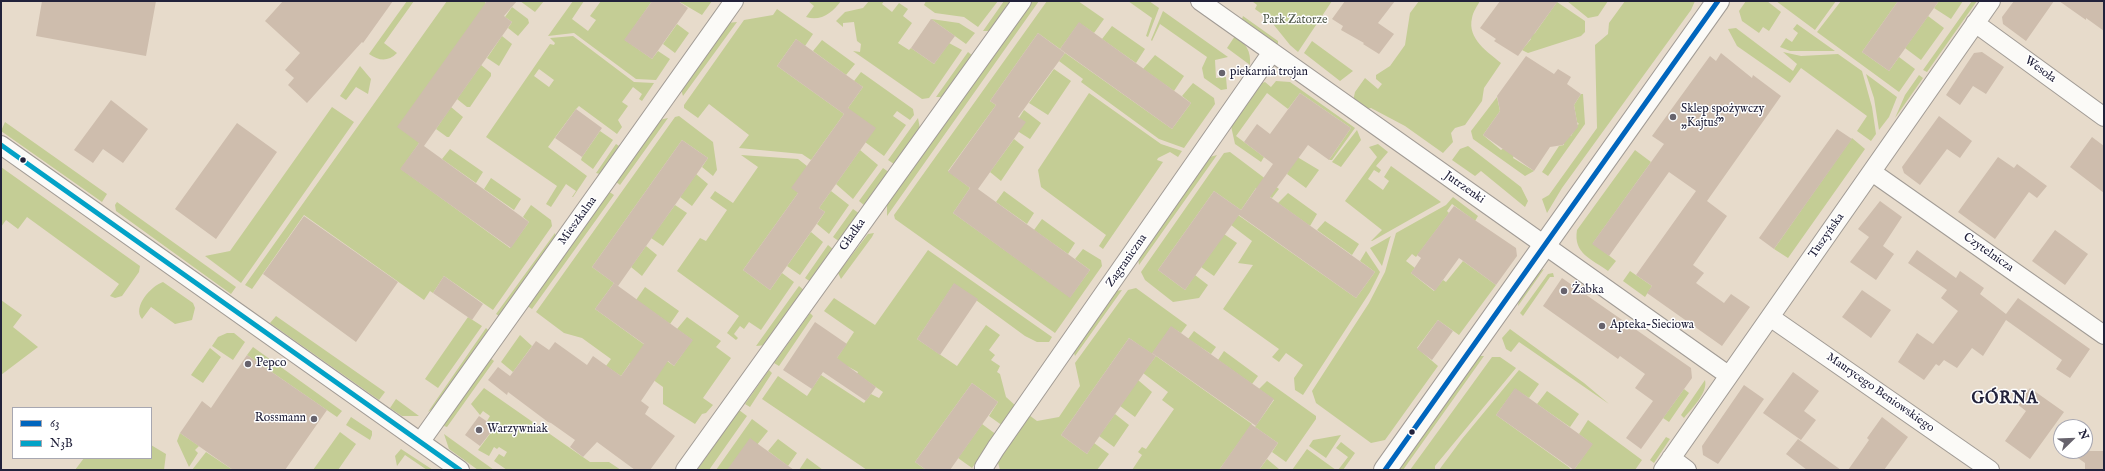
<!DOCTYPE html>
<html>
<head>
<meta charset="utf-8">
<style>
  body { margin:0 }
  #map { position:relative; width:2105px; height:471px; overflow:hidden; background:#e7dbcb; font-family:"IM FELL English",serif }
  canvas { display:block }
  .frame { position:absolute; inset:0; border:2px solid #22223b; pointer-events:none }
  .legend { position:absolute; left:12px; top:407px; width:140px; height:52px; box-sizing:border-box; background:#fff; border:1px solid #a7a7b1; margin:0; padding:5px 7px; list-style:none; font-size:12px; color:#22223b }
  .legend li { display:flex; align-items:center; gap:8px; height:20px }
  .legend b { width:20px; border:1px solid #a7a7b1 }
  .north { position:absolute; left:2053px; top:419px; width:40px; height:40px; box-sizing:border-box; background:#fff; border:1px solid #a7a7b1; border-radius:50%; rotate:67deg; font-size:11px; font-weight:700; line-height:16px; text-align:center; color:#22223b }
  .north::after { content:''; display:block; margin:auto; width:14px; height:18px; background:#67636d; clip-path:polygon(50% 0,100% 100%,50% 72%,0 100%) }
</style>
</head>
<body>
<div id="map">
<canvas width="2105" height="471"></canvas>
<div class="frame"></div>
<ul class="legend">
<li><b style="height:5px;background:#0065bd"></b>63</li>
<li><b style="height:5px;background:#02a2c7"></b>N3B</li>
</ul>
<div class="north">N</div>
</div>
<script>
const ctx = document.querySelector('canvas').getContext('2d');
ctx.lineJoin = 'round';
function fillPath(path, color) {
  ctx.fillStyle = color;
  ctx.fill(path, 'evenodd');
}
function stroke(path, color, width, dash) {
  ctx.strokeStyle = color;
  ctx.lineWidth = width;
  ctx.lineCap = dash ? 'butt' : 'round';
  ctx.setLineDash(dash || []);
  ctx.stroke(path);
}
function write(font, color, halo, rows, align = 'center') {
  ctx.font = font + ' "IM FELL English",serif';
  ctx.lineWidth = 3;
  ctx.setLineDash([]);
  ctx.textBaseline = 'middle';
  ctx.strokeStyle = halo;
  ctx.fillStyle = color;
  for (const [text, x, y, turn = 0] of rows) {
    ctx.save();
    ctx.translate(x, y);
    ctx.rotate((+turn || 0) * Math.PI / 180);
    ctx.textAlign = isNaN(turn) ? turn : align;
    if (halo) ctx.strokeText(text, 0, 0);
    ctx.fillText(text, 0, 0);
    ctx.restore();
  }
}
fillPath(new Path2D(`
  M407 1H414L384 43 397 53C388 62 379 61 369 54Z
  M447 1H484L486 3 419 143 401 169 510 248 529 222 523 217 531 205 551 220 552 226 493 310 444 276 433 293 430 291 424 300 304 215 252 289 245 285Z
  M520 1H544L535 12Z
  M573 1H584L572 19 588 31 596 20 590 16 601 1H652L625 40 652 59 658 51 670 59 656 80 636 79 574 33 548 36Z
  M678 1H712L702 15Z
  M808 1H841C833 12 821 22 806 17L814 6Z
  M869 1H884L882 4 892 12 899 3 908 9 903 16 912 23 898 43 909 50 911 48 934 64 949 43 962 50 929 98 922 99 853 51 860 52 861 44 857 41 854 22 843 23V27L836 21 845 12 863 8Z
  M926 1H998L978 27 964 17 935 13 924 5Z
  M1004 1H1011L990 31H983Z
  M1031 1H1039L887 216V204Z
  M1047 1H1078L1104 19 1094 33 1079 23 1060 49 1038 33 990 101 996 105 948 171 970 188 953 213 1070 297 1090 270 1075 259 1083 249 1101 260 1102 266 1055 333 895 219 894 215Z
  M1128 1H1149L1159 8 1148 37 1146 36 1152 18Z
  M1252 1H1332L1298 52 1290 45 1269 19 1255 9 1257 5Z
  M1419 1H1480C1477 6 1473 12 1472 18 1467 39 1488 52 1501 63L1484 88 1482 101 1465 125 1455 128 1451 133 1453 142 1443 153 1405 126 1371 108 1366 109 1353 101 1355 92 1365 78 1378 89 1382 84 1376 79V75L1390 66 1405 45 1410 13Z
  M1567 1H1608L1598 16 1588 18Z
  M1625 1H1695L1691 10 1562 188 1547 213 1542 199 1549 195 1597 128 1595 45 1608 34 1609 23Z
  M1746 1H1767L1781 12 1769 31 1763 27 1759 33 1742 21 1739 11Z
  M1776 1H1836L1815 30Z
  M1841 1H1898L1862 52 1889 71 1899 57 1915 69 1899 92 1817 32Z
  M1939 1H1963L1951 19 1934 8Z
  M1972 1H1977L1927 72 1923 70Z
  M1557 2 1585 21V32L1581 36 1528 53 1522 50 1531 39 1528 37 1535 33Z
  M512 7 528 19 529 23 518 36 508 28 512 22 505 17Z
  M777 9 813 34 805 46 796 39 777 66 844 114 811 160 802 154 739 148 749 135 709 104 698 118 684 108V105L744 20 773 15Z
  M1163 11 1228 57 1215 60 1216 78 1226 77 1227 89 1221 90 1204 78 1202 68 1207 57 1160 24 1152 41 1151 40Z
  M1243 16 1278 41V45L1242 19Z
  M1928 16 1944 28 1921 60 1905 48Z
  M931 19 959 23 975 33 966 44Z
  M737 22 683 96 681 89 727 23Z
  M677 24 689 33 675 53 663 44Z
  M1797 24 1835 51H1790L1780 47 1786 38 1792 42 1798 33 1793 29Z
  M1112 26 1145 49 1136 63 1102 39Z
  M1736 28 1793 71 1797 64 1783 52 1801 56 1838 54 1862 71 1872 107 1876 134 1871 141 1857 131 1867 116 1801 68 1790 83 1737 46 1728 29Z
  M502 36 512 44 499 66 487 58Z
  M573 36 634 82 654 83 642 101 639 99 642 94 633 87 622 102 628 106 618 120 622 127 617 134 579 106 576 109 548 147 587 176 573 197H572L576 191 566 184 551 207 546 204 557 186 486 137 550 44 554 45 555 43 550 38ZM539 69 554 80 549 87 534 76Z
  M1235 36C1246 43 1251 51 1250 65L1227 48Z
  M822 40 855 64 846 75 813 51Z
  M1312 41 1353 71 1340 81 1304 53Z
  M968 52 973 56 944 97H936Z
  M1065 53 1172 129 1191 103 1182 96 1193 83 1214 98 1215 104 1184 148 1159 139 1081 82 1083 79 1059 61Z
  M1155 55 1184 76 1174 91 1143 69Z
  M481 65 491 73V76L470 107H467L457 99Z
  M360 66 371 79 368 94 356 87 346 100 340 96Z
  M1054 69 1071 81 1048 115 1029 103Z
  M861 72 913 109 914 115 910 120 897 111 893 116 906 125 884 156 865 142 848 108 863 87 854 81Z
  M1866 74 1897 97 1889 117 1879 130 1874 98Z
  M1919 75 1923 78 1895 118 1905 95Z
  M1276 81 1290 82 1355 128 1332 160H1329L1351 128 1300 93 1288 109 1267 93 1236 136 1264 157 1261 162 1235 144 1231 126 1262 83 1265 82 1271 87Z
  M1089 93 1161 144 1182 151 1178 157 1170 152 1158 158 1157 160 1163 162 1103 249 1099 246 1106 235 1041 187 1038 170Z
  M1581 94H1583L1585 124 1548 176 1542 172 1559 146 1564 145 1562 136H1571L1577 125 1579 124 1577 122 1574 105Z
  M1497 97 1500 111 1483 135 1501 150 1504 148 1514 155 1513 158 1534 171 1525 176 1473 139 1471 131Z
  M332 107 354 122 241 283 205 256 230 251Z
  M451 107 463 117 449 137H447L436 129Z
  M1024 110 1041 123 1030 139 1019 132V118Z
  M679 116 713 142 717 170 713 176 702 167 708 158 682 140 592 267 614 283 595 309 674 366 692 340 677 329 687 317 721 341 716 347 731 358 703 398 713 405 706 413 702 414 695 424 663 404V387L630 363 621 376 606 366 611 359 582 338 564 333 536 312 675 117Z
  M668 118 620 185 615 181 659 120Z
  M918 118 920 129 894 164 888 160Z
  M5 122 107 194 102 202 1 131Z
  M1357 130 1361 140 1341 167 1332 162Z
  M600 131 613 140 593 169 581 160 582 157Z
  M1852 138 1865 149 1788 258 1774 249Z
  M1014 139 1024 147 1001 181 990 172Z
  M616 144 619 146 600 174 596 173Z
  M1378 144 1388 152 1376 166 1381 170 1379 173 1374 170 1368 179 1383 190 1389 181 1384 177 1391 166 1441 202 1372 241H1371L1382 230 1345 201 1377 157 1369 147Z
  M1468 146 1521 187 1528 201 1525 207 1481 171 1475 176 1452 160 1460 149Z
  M450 149 483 172 476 183 442 159Z
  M860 150 878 165 853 199 836 184Z
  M1635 150 1651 162 1593 243 1616 261 1608 271C1592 259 1573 254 1577 230Z
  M1230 152 1279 189 1272 198 1256 188 1241 210 1214 191 1158 270 1185 290 1195 275 1208 285 1199 298 1173 302 1145 280 1141 272 1224 153Z
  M741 155 798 159 807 166 798 193 743 270 770 290 782 273 794 282 761 330 749 322 744 329 740 326 734 334 738 338 736 340 727 333 739 316 677 271 700 238 706 241 727 210 710 198 715 191 733 203 758 167Z
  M1217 155 1139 265 1138 257 1210 157Z
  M1294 155 1319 170 1306 188 1287 174Z
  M1 167 140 266 139 272 122 296 115 298 110 296 119 284 27 217 18 229 6 220 1 227Z
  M883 168 890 173 865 206 859 201Z
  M696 174 708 184 692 206 680 197Z
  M491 178 521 199 514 210 484 189Z
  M608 191 614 195 532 309 526 305Z
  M831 191 849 205 829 234 817 224 825 212 819 208Z
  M1004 191 1034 213 1027 224 996 202Z
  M1288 193 1317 214 1310 226 1278 203Z
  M1453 197 1478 216 1475 221 1452 204 1447 211 1449 213 1416 257 1412 254 1406 261 1415 268 1411 273 1434 291 1443 280 1446 282 1463 261 1496 285 1459 335 1438 320 1417 348 1438 366 1385 440 1371 443 1316 403 1312 391 1369 303 1385 272 1396 233 1446 205Z
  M117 202 236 287 231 294 116 211 115 205Z
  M675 205 687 213 663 246 651 238Z
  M853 209 860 214 840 242 833 237Z
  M1238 215 1356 298 1375 272 1360 261 1366 251 1380 272 1370 292 1303 395 1295 390 1294 378 1303 365 1286 353 1279 362 1272 357 1279 349 1223 309 1253 265 1238 263 1252 241 1231 225Z
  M1042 219 1075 243 1068 254 1034 230Z
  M1325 221 1359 244 1352 255 1317 230Z
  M811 232 823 242 800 275 787 266Z
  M555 233 556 237 499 316 496 314Z
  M874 233 872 237 841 279 838 273 868 234Z
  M1224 234 1237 243 1214 276 1201 267Z
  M1391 236 1390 238 1382 266 1370 248Z
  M828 245 834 250 811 282 805 278Z
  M646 246 657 255 642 276 631 267Z
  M928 250 1052 337 1049 342H1037L1025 336 954 284 917 339 957 366 986 325 1000 335 989 350 995 355 991 360 1000 366 997 372 1000 374 1006 397 1017 407 1003 426 989 416 998 402 972 383 915 462 926 470H867L762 399 778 376 807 396 821 375 864 403 871 394 879 398 883 392 857 374 858 372 847 366 842 374 833 364 854 332 824 311 834 298 875 325Z
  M1544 269 1518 306C1519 294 1533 274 1544 269Z
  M1630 271 1652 286 1645 297 1623 281Z
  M1553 273 1554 277H1550L1523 316 1520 313 1548 274Z
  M163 282 193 303 195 308 192 320 175 324 151 307 142 319C132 307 151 286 163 282Z
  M799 286 805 291 766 345 756 346Z
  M645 287 679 311 670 324 636 300Z
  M1136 288 1187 325 1181 333 1171 327 1152 354 1129 338 1061 435 1087 454 1094 443 1109 454 1097 470H1000L997 459 1029 415 1037 421 1059 417 1080 386 1075 363 1128 290Z
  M1122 290 1075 356 1073 350 1115 291Z
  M1 300 22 315 13 327 38 347 1 375 2 314Z
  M810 313 813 316 779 366 774 363Z
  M276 316 385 392 379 400 270 323Z
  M468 317 482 326 438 388 425 379Z
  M486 328 489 331 435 407 428 412Z
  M1510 329 1584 383 1609 404 1519 342 1511 352 1506 349 1502 338Z
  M1194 331 1216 347 1211 354 1188 339Z
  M227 333H234L245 342 233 360 212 346 218 337Z
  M520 335 532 346 513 372 501 362Z
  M253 347 342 411 337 417 247 355Z
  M210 348 221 357 203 383 191 375Z
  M1224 351 1258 376 1252 384 1218 360Z
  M1156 356 1252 424 1219 470H1132L1142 455 1138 452 1142 447 1146 449 1174 409 1162 400 1168 392 1143 373Z
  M1479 356H1484L1403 470H1397Z
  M1492 357H1500L1516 368 1435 466V470H1410Z
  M490 358 494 361 447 427 444 426 448 416Z
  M769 370 772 373 750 407 745 404Z
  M1519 370 1539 384 1529 398 1515 389 1496 415 1570 468 1569 470H1439L1462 439Z
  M1138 380 1152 392 1135 417 1120 406Z
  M1705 380C1708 393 1692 408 1684 418L1681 415Z
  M1267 381 1316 416V419L1286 462 1272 452 1278 443 1255 427 1274 400 1259 389Z
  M484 388 590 462H609L621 470H507L494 461 499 454 504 457 507 452 499 447 497 449 494 447 489 456 478 450 495 427 487 421 490 416 483 411 480 415 471 404Z
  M1684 389 1689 393 1669 422 1663 418Z
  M1547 391 1579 414 1570 427 1537 404Z
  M396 399 419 416H402L390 408Z
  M739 410 747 416 709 470H697Z
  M1115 414 1129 425 1114 447 1099 436Z
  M351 417 372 431V435L370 440 346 425Z
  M752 419 768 431 737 470H716Z
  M1588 420 1642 460 1635 470H1574L1592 444 1579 434Z
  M982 424 997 435 972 468 958 458Z
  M340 432 356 444 338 470H313Z
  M180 433 199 446 195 450 198 453 189 467 177 441Z
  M444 434 494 470H478L449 449Z
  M1341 435 1326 458 1309 446 1313 440Z
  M1666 437 1670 439 1654 463 1650 460Z
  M778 439 797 453 788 466 768 451Z
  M1341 442 1355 453 1343 470H1338L1348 457 1336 448Z
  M151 445 166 454 164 470H75L84 458H151Z
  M401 449 433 470H427L405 455 397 466 395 456Z
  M1307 449 1336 470H1292Z
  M206 452 233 470H192Z
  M807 458 823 470H799Z
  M1267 459 1279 469V470H1259Z`), '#c4cd95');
fillPath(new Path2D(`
  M42 1H156L146 56 36 36Z
  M283 1H393L363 43 362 42 307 103 288 85 294 78 285 70 300 53 265 21Z
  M487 1H517L504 16 512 22 424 146 529 222 511 248 400 169 419 143 397 127Z
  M652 1H678L688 8 652 59 624 40Z
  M1345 1H1395L1378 23 1394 34 1379 54 1363 44 1364 43 1341 30 1343 26 1332 19Z
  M1500 1H1558L1518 56 1494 41 1496 39 1480 28Z
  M1898 1H1939L1889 71 1862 52Z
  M2014 1H2054L2026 41 2003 24 2002 17Z
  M2059 1H2104V31L2086 18V20Z
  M931 19 955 36 934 64 911 48Z
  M1079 22 1191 103 1172 129 1060 49Z
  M1038 33 1065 53 1018 117 1026 122 978 189 1090 270 1070 298 953 213 970 188 948 172 996 105 990 101Z
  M796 39 863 87 848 108 876 128 819 208 825 212 770 290 743 270 798 193 791 188 844 114 777 66Z
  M1982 52 2004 67 1986 94 1973 86 1960 105 1946 95 1974 53Z
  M1721 53 1752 78 1753 75 1781 96 1707 201 1727 216 1693 265 1704 273 1696 283 1724 303 1731 294 1750 307 1722 346 1647 293 1652 286 1636 275 1696 191 1669 172 1609 256 1592 244 1664 144 1652 136 1710 56 1716 61Z
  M1526 56 1554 74 1558 69 1571 77 1567 84 1581 94 1574 105 1578 127 1563 145 1550 147 1534 171 1483 135 1500 111 1497 96Z
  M1300 93 1351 128 1329 160 1308 145 1270 197 1375 272 1356 298 1239 215 1185 290 1158 270 1214 191 1241 210 1273 164 1244 142 1257 124 1270 134Z
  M111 100 148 129 123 163 103 149 93 163 74 150Z
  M576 109 602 128 582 157 555 138Z
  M1939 116 1972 141 1960 158 1947 149 1920 185 1904 173 1902 167Z
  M237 123 277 152 216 239 175 209Z
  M1837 129 1852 139 1774 249 1759 238Z
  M2092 137 2104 146V193L2070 167Z
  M682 140 708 158 618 286 592 267Z
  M1998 157 2014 168 2017 164 2047 186 2037 198 2029 192 1995 239 1958 212Z
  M1880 201 1902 217 1883 246 1894 254 1876 280 1850 262 1869 237 1858 229Z
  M1454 206 1516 248 1517 256 1496 285 1459 258 1435 291 1411 273 1421 258 1417 255Z
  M304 216 398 282 356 342 263 274Z
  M2055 230 2088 254 2065 285 2032 261Z
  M1917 250 1956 278 1960 271 1984 288 1980 294 2006 314 2018 298 2090 349 2070 378 2056 369 2062 360 2006 320 1983 356 1972 348 1957 368 1944 360 1939 366 1936 364 1924 380 1898 362 1917 333 1933 344 1958 311 1941 298 1947 290 1908 263Z
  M444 276 483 304 472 320 433 293Z
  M1562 278 1691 368 1692 378 1641 449 1626 438 1653 401 1635 388 1645 374 1620 356 1618 359 1543 306Z
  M614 283 693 340 674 366 668 361 641 401 649 407 645 414 675 436 650 470H635L597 442 583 457 570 447 575 440 551 423 548 422 508 392 507 395 488 380 498 367 510 376 536 341 549 350 555 342 587 365 593 356 621 376 644 344 595 309Z
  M954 283 978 299 940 355 917 339Z
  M1862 290 1891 310 1871 338 1842 317Z
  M1438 320 1453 331 1432 360 1417 349Z
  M815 322 847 344 837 358 876 387 866 401 823 372 812 389 783 370Z
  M1171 326 1274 399 1256 426 1152 353Z
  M1129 338 1156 356 1087 454 1061 435Z
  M247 355 327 410 285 470H233L180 433 202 401 211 408Z
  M1793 372 1819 391 1804 411 1816 420 1801 440 1763 413Z
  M972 383 998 402 950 470H926L915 462Z
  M1744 385 1764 399 1718 464 1703 455 1702 446Z
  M1515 388 1593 444 1574 470 1496 415Z
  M2030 388 2064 412 2030 459 2005 441 2026 411 2017 404Z
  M479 416 495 427 480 446 465 435Z
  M1882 417 1908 437 1884 470H1848L1869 440 1867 438Z
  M1251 424 1278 443 1259 470H1219Z
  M750 438 758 444 794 470H727Z
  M1798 439 1841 470H1807L1786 454Z
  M2068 451H2104V470H2085V463Z`), '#cebdad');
const minor = new Path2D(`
  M1200 1 1728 375
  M1975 23 2104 117
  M1 145 460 470
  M1872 172 2104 335
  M1770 317 1990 470
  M421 441 734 1
  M1671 458 1687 470
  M685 470 1022 1
  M984 470V467L996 448 1272 52
  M1663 470 1991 1`);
const tertiary = new Path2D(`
  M1385 470 1718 1`);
stroke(minor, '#a19b95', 20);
stroke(tertiary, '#a19b95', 24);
stroke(minor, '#fbfaf7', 18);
stroke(tertiary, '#fbfaf7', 22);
stroke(new Path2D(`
  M1385 470 1718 1`), '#0065bd', 5);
stroke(new Path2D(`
  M1 145 460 470`), '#02a2c7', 5);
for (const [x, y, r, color] of [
  [1222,73,4,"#67636d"],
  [1673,117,4,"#67636d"],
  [23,160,3.5,"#22223b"],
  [1564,291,4,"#67636d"],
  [1602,326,4,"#67636d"],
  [248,364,4,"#67636d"],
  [314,419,4,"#67636d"],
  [479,430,4,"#67636d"],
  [1412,432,3.5,"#22223b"]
]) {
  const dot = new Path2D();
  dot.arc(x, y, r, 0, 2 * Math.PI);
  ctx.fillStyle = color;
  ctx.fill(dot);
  stroke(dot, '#fff', 1.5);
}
write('12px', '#515a4b', '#fff', [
  ["Park Zatorze",1295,21]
]);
write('12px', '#22223b', '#fff', [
  ["Wesoła",2040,70,36],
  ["Jutrzenki",1464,188,35],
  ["Mieszkalna",578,221,-54],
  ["Gładka",853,235,-55],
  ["Tuszyńska",1827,236,-55],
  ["Czytelnicza",1988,253,35],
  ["Zagraniczna",1127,261,-55],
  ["Maurycego Beniowskiego",1880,393,35]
]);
write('12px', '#22223b', '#fff', [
  ["piekarnia trojan",1230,73],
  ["Sklep spożywczy",1681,110],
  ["„Kajtuś”",1681,124],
  ["Żabka",1572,291],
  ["Apteka-Sieciowa",1610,326],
  ["Pepco",256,364],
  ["Rossmann",306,419,"right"],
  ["Warzywniak",487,430]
], 'left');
ctx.letterSpacing = '1px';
write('bold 16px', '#22223b', '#fff', [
  ["GÓRNA",2005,400]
]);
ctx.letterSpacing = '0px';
</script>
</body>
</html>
